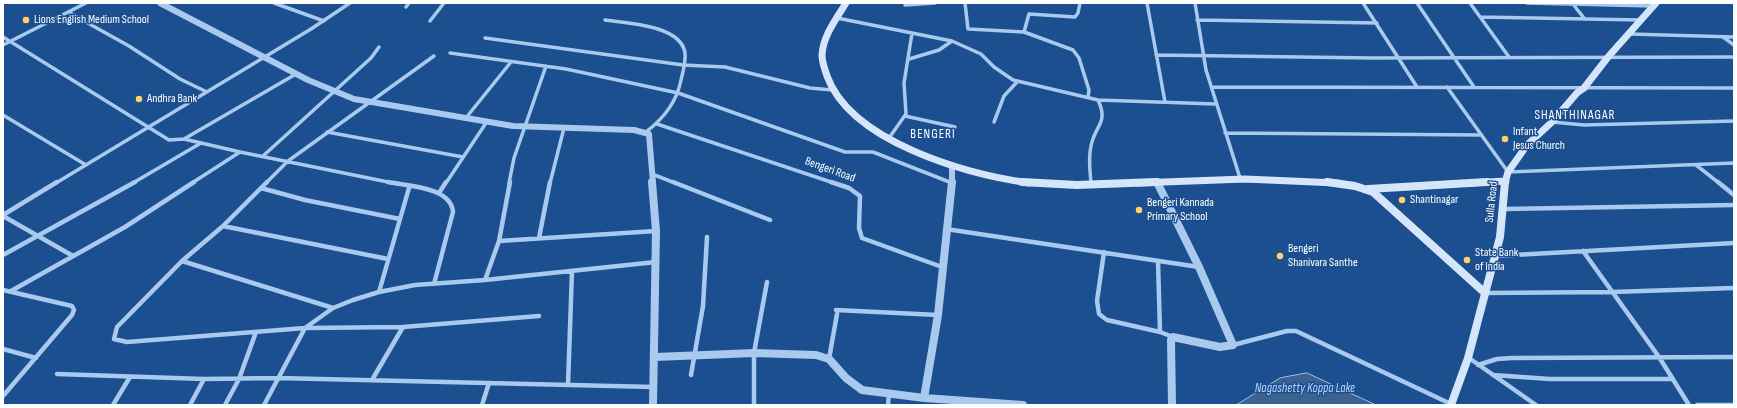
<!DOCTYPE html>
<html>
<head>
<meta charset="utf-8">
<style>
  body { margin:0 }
  #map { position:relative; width:1737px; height:408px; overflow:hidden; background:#1b4f8f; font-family:"Sofia Sans Condensed",sans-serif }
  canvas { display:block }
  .frame { position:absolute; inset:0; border:4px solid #fff; pointer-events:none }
</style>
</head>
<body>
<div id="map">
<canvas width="1737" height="408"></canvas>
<div class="frame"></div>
</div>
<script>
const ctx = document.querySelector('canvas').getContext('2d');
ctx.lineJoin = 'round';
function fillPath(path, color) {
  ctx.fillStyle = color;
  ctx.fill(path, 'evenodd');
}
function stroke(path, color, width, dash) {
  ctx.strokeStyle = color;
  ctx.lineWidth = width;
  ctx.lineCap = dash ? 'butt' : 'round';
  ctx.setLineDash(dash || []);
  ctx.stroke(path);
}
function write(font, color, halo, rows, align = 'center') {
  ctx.font = font + ' "Sofia Sans Condensed",sans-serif';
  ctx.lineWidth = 3;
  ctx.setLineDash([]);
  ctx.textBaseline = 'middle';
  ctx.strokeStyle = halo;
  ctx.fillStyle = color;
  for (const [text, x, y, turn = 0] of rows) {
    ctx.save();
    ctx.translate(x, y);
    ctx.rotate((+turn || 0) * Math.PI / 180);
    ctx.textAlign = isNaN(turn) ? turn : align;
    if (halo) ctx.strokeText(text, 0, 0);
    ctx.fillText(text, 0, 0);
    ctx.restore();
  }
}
const water = new Path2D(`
  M1307 373 1376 405H1236L1280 378Z`);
fillPath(water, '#3c6290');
stroke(water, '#9cc4f0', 1);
stroke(new Path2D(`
  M274 3 324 21
  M965 3 968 29 1024 32 1073 50 1079 58 1089 90 1088 97
  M1147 3 1165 102
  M1195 3 1206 70 1240 178
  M1363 3 1417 87
  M1417 3 1474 87
  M1470 3 1509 57
  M1527 3 1653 6
  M1572 3 1584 18
  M905 5 935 3
  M406 7 409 3
  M68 12 129 46 180 79 207 92
  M1480 17 1641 20
  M837 18 952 41 981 54 994 67 1013 80 1098 100C1109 123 1095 125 1091 146 1088 158 1090 171 1091 183
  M605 20C626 23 681 25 685 53 686 61 683 72 681 80 677 101 663 119 646 132
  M1197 20 1377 23
  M430 21 444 3
  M1024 32 1029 14 1075 17 1078 13 1080 3
  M1630 34 1734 37
  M3 37 169 140 184 139 240 152
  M1723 37 1734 45
  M485 38 683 65 725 67 810 88 832 90
  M3 45 86 3
  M450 53 566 69 678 93 845 152H873L952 183
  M1156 55 1372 58 1734 57
  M909 59 939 50 952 41
  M1212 87 1734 88
  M1447 87 1508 172 1734 163
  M1098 100 1215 104
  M3 115 86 165
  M905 116 955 127
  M465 119 511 62
  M994 122 1004 96 1017 82
  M1552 122 1584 125 1734 121
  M657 124 834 183
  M327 132 463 157
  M1225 133 1481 135
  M889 138 906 114 904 83 912 33
  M184 139 296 74
  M263 156 371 58 379 47
  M1696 165 1719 183
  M652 174 675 183
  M56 183 311 29 350 3
  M133 183 201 143
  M192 183 240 152 393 183
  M266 183 288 161 434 56
  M446 183 486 123
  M509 183 514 158 546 66
  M550 183 564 128`), '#a9c9ee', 3.5);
stroke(new Path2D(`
  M267 182 223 226 182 261 117 327 114 339 127 342 305 328 403 327 539 316
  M388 182C408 186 451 187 453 212L434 284
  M673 182 770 220
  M831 182 849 188 860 196 859 228 862 238 942 267
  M950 182 952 183
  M1091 182V185
  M1718 182 1734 195
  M261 188 305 200 400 219
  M439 193 446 182
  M1504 209 1734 205
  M3 215 57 182
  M3 216 73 256
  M223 226 388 259
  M946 229 1199 267
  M539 238 550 182
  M499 241 510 182
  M1583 251 1659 357 1689 405
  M1104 252 1097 301 1099 314 1107 320 1160 332
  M3 255 135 182
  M1495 256 1734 243
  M182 261 333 308
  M1158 261 1160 332 1173 337
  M485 280 499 241 656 231
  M3 290 72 306 74 310 72 315 3 396
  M11 291 125 227 194 182
  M379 292 409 188
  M1485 293 1612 292 1734 288
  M836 310 938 315
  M1233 345 1287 331H1296L1451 404
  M3 349 36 358
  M1469 358 1536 405
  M829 359 837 314
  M1478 365 1497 359 1512 358 1734 357
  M57 374 204 379 278 378 654 387
  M691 375 703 306 707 237
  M1493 375 1550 379H1673
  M372 380 403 327
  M568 385 572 271
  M113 405 130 377
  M190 405 204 379
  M225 405 239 379 256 332
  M264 405 305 328 333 308 353 300 379 292 415 285 485 280 656 262
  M482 405 489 383
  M754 405V353L767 282
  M888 405 889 394
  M1697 405H1734`), '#a9c9ee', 4.5);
stroke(new Path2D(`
  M160 3 308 80 354 99 513 126 634 130 649 134 653 183
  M952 183V165`), '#a9c9ee', 6);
stroke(new Path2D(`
  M652 182 656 231 653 405
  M1157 182 1199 267 1233 345 1220 347 1173 337 1171 340 1172 405
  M655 357 754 353 816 355 829 359 846 378 862 390 924 398 1023 405
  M924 398 938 315 952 182`), '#a9c9ee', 8);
stroke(new Path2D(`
  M846 3C836 19 823 36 822 55 822 63 825 69 827 76 851 142 966 174 1029 183
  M1137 183 1245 179 1337 183
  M1470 183 1506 181
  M1505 183 1508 172 1527 145 1552 122 1577 93 1584 88 1608 57 1656 3`), '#d6e6fa', 7);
stroke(new Path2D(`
  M1022 182 1077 185 1156 182
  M1327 182 1355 186 1373 192 1485 293
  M1368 189 1487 182
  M1451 405 1468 358 1500 237 1505 182`), '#d6e6fa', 8);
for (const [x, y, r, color] of [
  [26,20,4,"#ffd166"],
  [139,99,4,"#ffd166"],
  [1505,139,4,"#ffd166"],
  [1402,200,4,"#ffd166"],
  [1139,210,4,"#ffd166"],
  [1280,256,4,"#ffd166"],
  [1467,260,4,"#ffd166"]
]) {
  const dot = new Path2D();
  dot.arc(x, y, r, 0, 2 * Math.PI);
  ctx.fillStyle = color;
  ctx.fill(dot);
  stroke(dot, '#1b4f8f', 1.5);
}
write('12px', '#fff', '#1b4f8f', [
  ["Lions English Medium School",34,20],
  ["Andhra Bank",147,99],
  ["Infant",1513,132],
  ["Jesus Church",1513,146],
  ["Shantinagar",1410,200],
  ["Bengeri Kannada",1147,203],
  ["Primary School",1147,217],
  ["Bengeri",1288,249],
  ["Shanivara Santhe",1288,263],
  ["State Bank",1475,253],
  ["of India",1475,267]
], 'left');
write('12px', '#fff', '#1b4f8f', [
  ["Bengeri Road",830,170,20],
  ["Sulla Road",1492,202,-84]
]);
ctx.letterSpacing = '1px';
write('13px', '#fff', '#1b4f8f', [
  ["SHANTHINAGAR",1575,116],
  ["BENGERI",933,135]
]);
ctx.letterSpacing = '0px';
write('italic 13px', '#b5d3f5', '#1b4f8f', [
  ["Nagashetty Koppa Lake",1305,389]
]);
</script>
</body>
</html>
